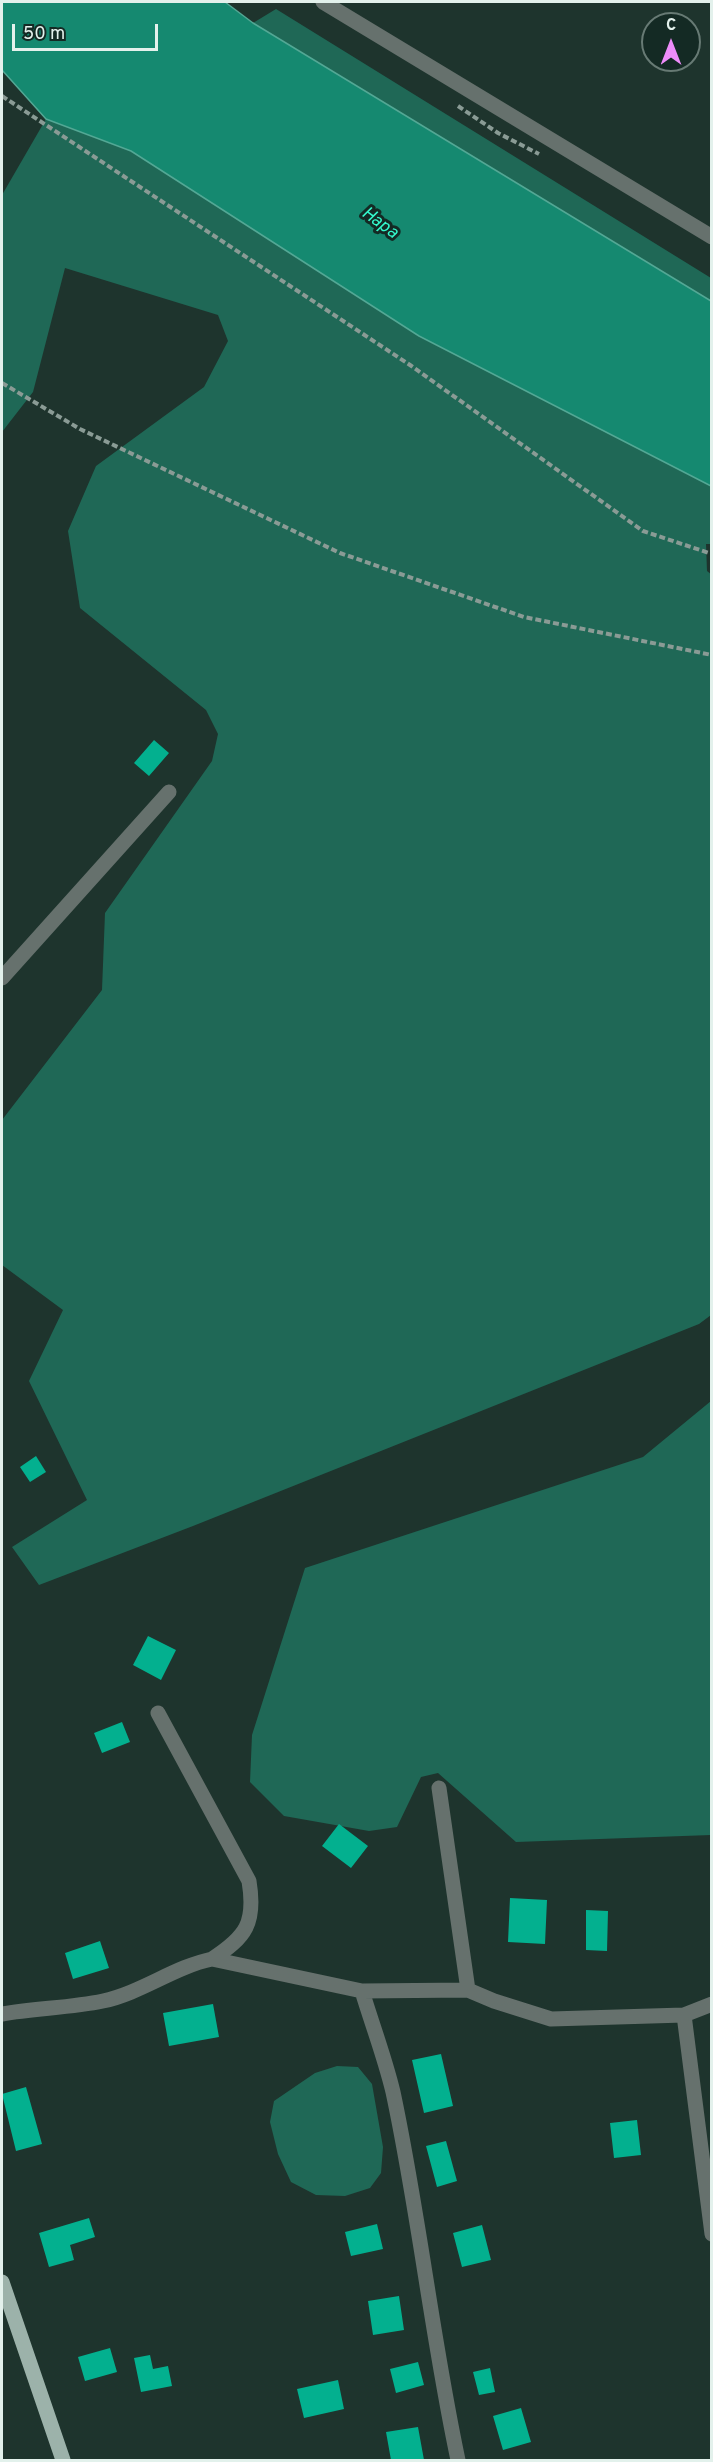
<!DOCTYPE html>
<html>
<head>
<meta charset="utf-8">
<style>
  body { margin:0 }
  #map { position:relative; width:713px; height:2462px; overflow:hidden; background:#1e342d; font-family:Overpass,sans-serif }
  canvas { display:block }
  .frame { position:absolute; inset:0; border:3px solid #e3f1ec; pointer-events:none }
  .north { position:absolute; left:641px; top:12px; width:60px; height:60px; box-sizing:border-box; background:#142a24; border:2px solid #677a74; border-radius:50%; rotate:0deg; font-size:16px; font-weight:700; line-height:24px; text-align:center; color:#e3f1ec }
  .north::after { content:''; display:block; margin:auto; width:21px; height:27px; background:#ed8cf9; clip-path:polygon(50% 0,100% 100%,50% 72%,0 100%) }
  .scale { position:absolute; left:12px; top:24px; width:146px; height:27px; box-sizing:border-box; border:3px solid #e3f1ec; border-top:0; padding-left:8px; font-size:18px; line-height:21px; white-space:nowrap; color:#e3f1ec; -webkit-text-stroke:4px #142a24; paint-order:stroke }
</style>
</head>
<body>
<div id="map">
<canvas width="713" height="2462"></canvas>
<div class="frame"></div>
<div class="north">С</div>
<div class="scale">50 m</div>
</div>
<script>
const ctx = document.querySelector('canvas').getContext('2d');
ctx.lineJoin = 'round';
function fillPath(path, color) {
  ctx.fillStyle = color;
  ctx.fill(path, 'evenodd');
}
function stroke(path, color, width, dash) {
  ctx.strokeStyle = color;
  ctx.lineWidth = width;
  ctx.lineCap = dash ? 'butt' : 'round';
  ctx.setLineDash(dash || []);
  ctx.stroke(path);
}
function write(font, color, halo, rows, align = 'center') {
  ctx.font = font + ' Overpass,sans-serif';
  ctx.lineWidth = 6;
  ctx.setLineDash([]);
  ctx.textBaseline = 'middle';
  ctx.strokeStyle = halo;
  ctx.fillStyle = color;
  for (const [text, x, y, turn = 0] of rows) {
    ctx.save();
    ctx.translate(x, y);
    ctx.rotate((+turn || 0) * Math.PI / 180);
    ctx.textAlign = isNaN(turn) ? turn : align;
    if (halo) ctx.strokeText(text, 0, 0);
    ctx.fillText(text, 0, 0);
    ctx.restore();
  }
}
fillPath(new Path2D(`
  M276 9 711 278V301L253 23Z
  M46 119 131 151 419 336 712 486 711 544H706L707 571 712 575 711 1315 699 1324 193 1526 39 1585 12 1547 87 1500 29 1381 63 1310 2 1265V1120L102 990 105 913 212 761 218 734 206 710 80 608 68 531 96 466 204 387 228 341 218 315 65 268 33 392 2 432V195Z
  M711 1401V1835L516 1842 438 1773 421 1777 397 1827 369 1831 284 1816 250 1782 252 1735 305 1568 643 1457Z
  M337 2066 358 2067 372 2084 383 2147 381 2173 370 2188 345 2196 316 2195 291 2182 278 2154 270 2122 274 2101 315 2073Z`), '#1f6856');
const water = new Path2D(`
  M2 2H225L253 23 711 301V486L419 336 131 151 46 119 2 70Z`);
fillPath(water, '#158970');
stroke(water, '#53a895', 1.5);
fillPath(new Path2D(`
  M154 740 169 753 149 776 134 763Z
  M36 1456 46 1472 30 1482 20 1467Z
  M148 1636 176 1650 161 1680 133 1665Z
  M122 1722 130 1742 102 1753 94 1733Z
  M339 1824 368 1846 351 1868 322 1846Z
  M510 1898 547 1900 545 1944 508 1942Z
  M586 1910 608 1911 607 1951 586 1950Z
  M100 1941 109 1968 73 1979 65 1953Z
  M213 2004 219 2037 169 2046 163 2013Z
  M441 2054 453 2106 424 2113 412 2060Z
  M26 2087 42 2144 16 2151 2 2094Z
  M637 2120 641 2155 614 2158 610 2123Z
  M446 2141 457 2181 437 2187 426 2146Z
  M89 2218 95 2237 70 2245 74 2260 49 2267 39 2233Z
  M377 2224 383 2249 351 2256 345 2232Z
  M482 2225 491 2260 462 2267 453 2233Z
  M399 2296 404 2330 373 2335 368 2301Z
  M110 2348 117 2372 85 2381 78 2357Z
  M150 2355 153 2369 168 2366 172 2386 141 2392 134 2358Z
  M418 2362 424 2385 396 2393 390 2369Z
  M490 2368 495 2392 479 2395 473 2372Z
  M338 2380 344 2409 304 2418 297 2389Z
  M521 2408 531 2442 503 2450 493 2416Z
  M418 2427 424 2460H391L386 2432Z`), '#03b08f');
stroke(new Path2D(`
  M2 96 410 365 643 531 712 554
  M458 106 498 133 539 154
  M2 383 80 429 340 553 524 617 712 655`), '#8a9b95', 4, [6, 3]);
stroke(new Path2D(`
  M323 2 712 237
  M2 978 169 792
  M158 1713 249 1881C256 1923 246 1937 212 1959
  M439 1788 468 1990
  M362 1991C372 2024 385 2058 393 2092 419 2214 432 2338 458 2460
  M2 2014C35 2008 70 2008 103 2001 141 1993 174 1967 212 1959L362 1991 468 1990 494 2001 551 2019 684 2015 712 2004
  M684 2015 712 2234`), '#66716d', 15);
stroke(new Path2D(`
  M2 2282 63 2460`), '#9cb2aa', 15);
write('italic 18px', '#34f8cc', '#142a24', [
  ["Нара",379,224,36]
]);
</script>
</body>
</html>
